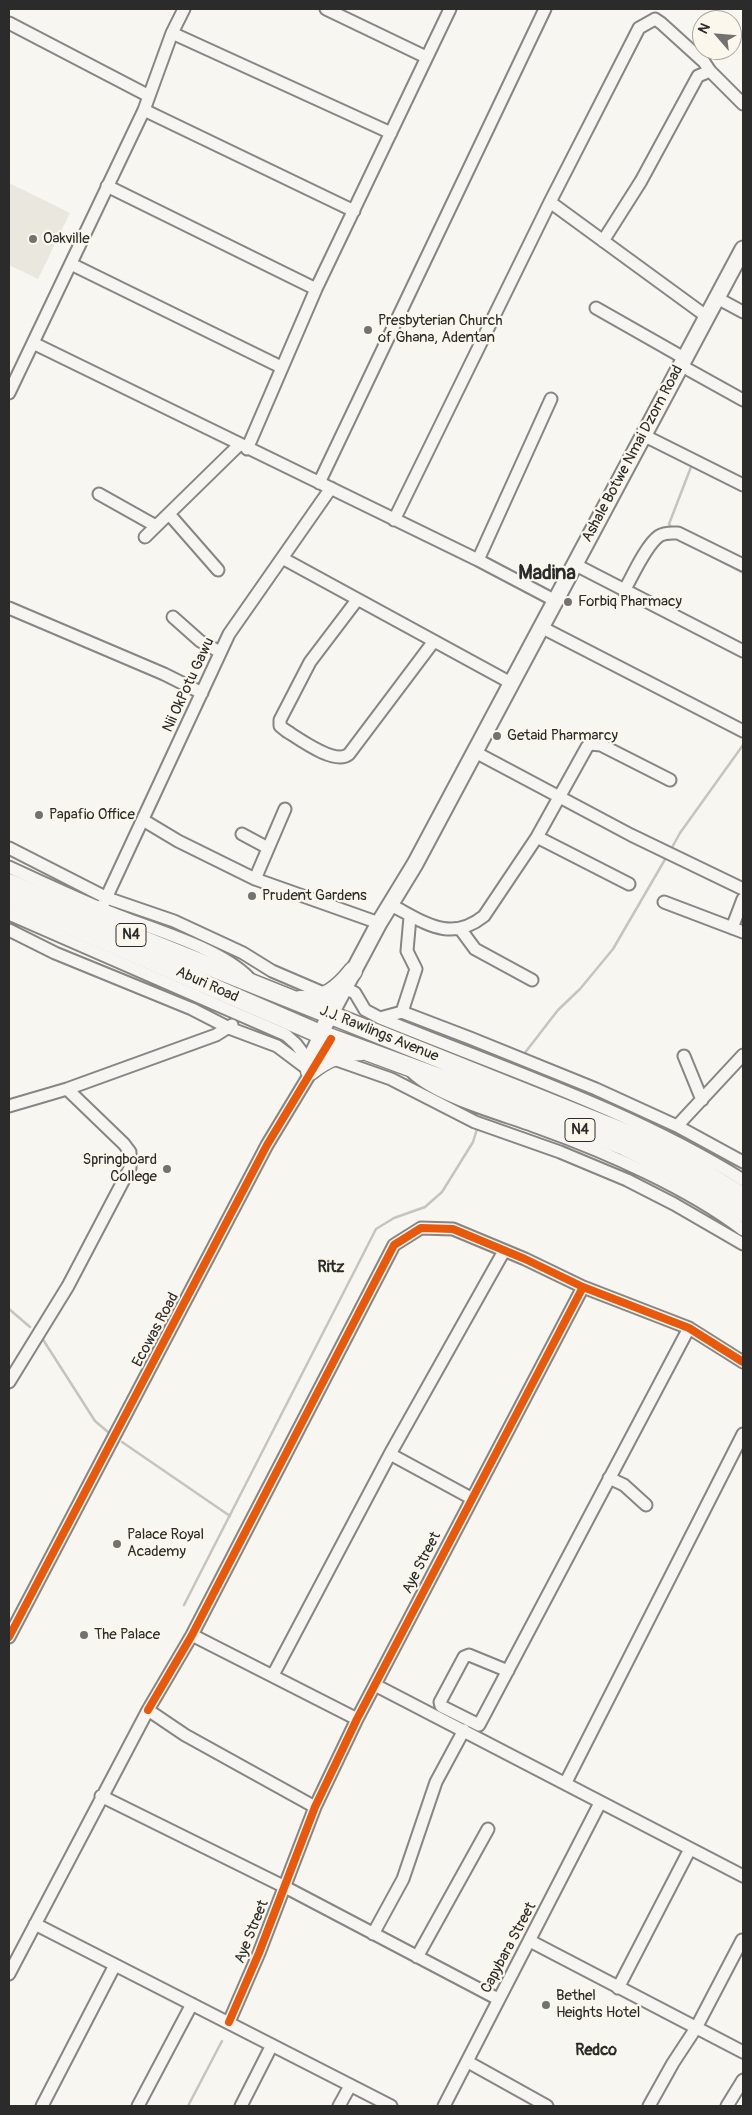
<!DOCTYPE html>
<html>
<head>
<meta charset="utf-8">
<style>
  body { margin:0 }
  #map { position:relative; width:752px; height:2115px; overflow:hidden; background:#f8f6f0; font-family:Pangolin,sans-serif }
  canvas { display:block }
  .frame { position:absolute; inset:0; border:10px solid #2b2b2b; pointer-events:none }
  .north { position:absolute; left:692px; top:10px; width:50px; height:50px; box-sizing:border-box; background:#fbf7ec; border:1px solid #a8a59f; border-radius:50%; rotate:297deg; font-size:14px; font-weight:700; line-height:20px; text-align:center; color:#2b2b2b }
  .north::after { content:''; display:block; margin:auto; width:18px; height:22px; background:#737270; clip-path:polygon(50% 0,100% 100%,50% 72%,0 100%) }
</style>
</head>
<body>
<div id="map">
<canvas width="752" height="2115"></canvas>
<div class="frame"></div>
<div class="north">N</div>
</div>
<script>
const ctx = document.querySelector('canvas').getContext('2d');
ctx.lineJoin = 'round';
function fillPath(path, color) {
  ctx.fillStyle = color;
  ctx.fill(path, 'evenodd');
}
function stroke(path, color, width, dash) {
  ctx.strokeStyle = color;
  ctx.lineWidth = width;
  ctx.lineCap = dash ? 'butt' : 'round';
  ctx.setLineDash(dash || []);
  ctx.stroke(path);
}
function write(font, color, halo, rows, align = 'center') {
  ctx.font = font + ' Pangolin,sans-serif';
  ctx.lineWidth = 4.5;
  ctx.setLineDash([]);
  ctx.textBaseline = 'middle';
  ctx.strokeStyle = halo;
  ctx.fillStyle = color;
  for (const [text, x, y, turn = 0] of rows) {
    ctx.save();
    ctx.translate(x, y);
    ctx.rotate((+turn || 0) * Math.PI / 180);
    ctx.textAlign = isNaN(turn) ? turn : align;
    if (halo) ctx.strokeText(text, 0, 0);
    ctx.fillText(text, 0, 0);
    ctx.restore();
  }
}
fillPath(new Path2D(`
  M9 183 70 213 38 279 9 265Z`), '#e9e7de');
stroke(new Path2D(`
  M673 530 669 524 691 467
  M679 539 743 573
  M670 851 680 833 743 745
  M524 1054 558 1010 580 989 613 949 667 856
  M9 1309 30 1327
  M42 1338 95 1421 108 1432
  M122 1442 230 1516
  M184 1605 376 1229 394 1218 425 1207 442 1192 473 1142 477 1129
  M188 2106 222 2041`), '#c6c4bd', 2.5);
const minor = new Path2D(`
  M326 9 426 57
  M9 23 149 96
  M172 33 391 133
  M144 110 354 211
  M107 186 316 289
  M550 202 706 316
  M603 241 641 181 698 76 710 71 743 104
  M71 264 281 367
  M717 298 743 312
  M596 308 684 358
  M33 343 478 560 554 600
  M680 365 743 400
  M9 393 144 110 172 33 184 9
  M643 435 743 485
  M247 449 316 289 450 9
  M319 483 545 9
  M99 494 156 526
  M169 514 218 570
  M394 520 550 202 639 28 655 19 661 23 704 62 710 71
  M145 537 239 445
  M282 558 511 683
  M478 560 551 399
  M574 564 743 651
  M624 591C632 577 646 545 659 536 665 532 672 533 678 533L743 565
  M357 600 310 662 280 720V726L285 730C298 738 335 766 349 754L434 641
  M9 608 164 674 202 693
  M173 617 200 641 220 652
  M541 627 743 731
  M475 752 631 835 743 889
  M143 820 178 841 255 879 379 923
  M242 834 268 848
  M537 837 629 884
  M9 848 107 898 174 921 243 953 272 971 328 995
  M9 867C41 882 74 897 107 911 148 928 219 947 249 978
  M255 879 285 809
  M664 902 743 932
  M389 904C423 921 449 944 484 916L537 837 587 747 590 744 601 745 670 780
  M101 909 229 634 331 488
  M9 914 286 1035 296 1044 308 1060
  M732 928 743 899
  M9 930 55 953 192 1009 229 1028 277 1046 305 1067
  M461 930 475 949 532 980
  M351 991 355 993 365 1010 380 1018C502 1068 631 1110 743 1180
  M402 1012 416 969 407 951 410 917
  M380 1018 402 1012 470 1038 596 1089 677 1126 743 1162
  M684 1056 702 1100
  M331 1058 391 1079 475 1122 560 1152 627 1180 674 1204 743 1244
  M305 1065 320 1034
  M413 1073C441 1099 506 1115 542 1129 606 1152 690 1189 743 1230
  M9 1106 67 1089 216 1035 232 1025
  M677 1126 743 1055
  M9 1382 68 1286 130 1168V1152L124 1144 67 1089
  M390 1454 471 1498
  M609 1478 624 1485 646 1505
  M192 1635 357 1719
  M9 1637 267 1145 331 1039
  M508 1671 469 1655 464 1657 440 1702 441 1706 479 1725C549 1593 619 1460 689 1328
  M273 1675 390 1454 504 1251
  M375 1685 743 1876
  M148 1710 192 1635 394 1245 421 1228 453 1229 525 1259 583 1287
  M566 1782 743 1434
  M101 1796 285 1887 498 1999
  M35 1924 391 2106
  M373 1934 403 1879 436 1782 464 1730
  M530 1941 743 2052
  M417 1957 488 1829
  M9 1974 148 1710 185 1735 315 1807
  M618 1988 690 1849
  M229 2022 259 1953 315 1807 357 1719 583 1287 689 1328 743 1362
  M468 2062 547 2106
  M42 2106 115 1965
  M138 2106 192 2004
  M241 2106 272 2045
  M339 2106 350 2086
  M444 2106 600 1803
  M649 2106 673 2063 696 2028 742 1940
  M727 2106 743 2080`);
const major = new Path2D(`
  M320 1034 379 923 415 864 743 249`);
const highway = new Path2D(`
  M9 883 96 921 628 1134 683 1160 743 1197
  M9 899 320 1034 622 1145 676 1172 743 1213
  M300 1000C324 1001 339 989 353 971
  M310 1071C326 1058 341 1052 362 1051`);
stroke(minor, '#878684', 15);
stroke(major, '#878684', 19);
stroke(highway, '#878684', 21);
stroke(minor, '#f6f5f1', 11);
stroke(major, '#f6f5f1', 15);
stroke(highway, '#f6f5f1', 18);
stroke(new Path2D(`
  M9 1637 267 1145 331 1039
  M148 1710 192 1635 394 1245 421 1228 453 1229 525 1259 583 1287
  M229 2022 259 1953 315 1807 357 1719 583 1287 689 1328 743 1362`), '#e8590c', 8);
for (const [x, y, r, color] of [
  [33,239,5,"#737270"],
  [368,330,5,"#737270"],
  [568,602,5,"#737270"],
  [497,736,5,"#737270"],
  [39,815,5,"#737270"],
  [252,896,5,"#737270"],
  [167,1169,5,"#737270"],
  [117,1544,5,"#737270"],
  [84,1635,5,"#737270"],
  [546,2005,5,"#737270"]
]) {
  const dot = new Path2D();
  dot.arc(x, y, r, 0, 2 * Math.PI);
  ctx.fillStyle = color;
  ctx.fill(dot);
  stroke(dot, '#fbf7ec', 2);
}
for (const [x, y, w] of [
  [131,935,30],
  [580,1130,30]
]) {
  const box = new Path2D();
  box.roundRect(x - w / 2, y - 11.5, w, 23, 4);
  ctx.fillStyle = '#fbf7ec';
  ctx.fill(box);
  stroke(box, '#2b2b2b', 1);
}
write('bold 14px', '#2b2b2b', null, [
  ["N4",131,935],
  ["N4",580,1130]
]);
write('15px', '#2b2b2b', '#fbf7ec', [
  ["Oakville",43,239],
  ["Presbyterian Church",378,321],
  ["of Ghana, Adentan",378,338],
  ["Forbiq Pharmacy",578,602],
  ["Getaid Pharmarcy",507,736],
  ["Papafio Office",49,815],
  ["Prudent Gardens",262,896],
  ["Springboard",157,1160,"right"],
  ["College",157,1177,"right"],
  ["Palace Royal",127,1535],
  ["Academy",127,1552],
  ["The Palace",94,1635],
  ["Bethel",556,1996],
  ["Heights Hotel",556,2013]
], 'left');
write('15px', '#2b2b2b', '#fbf7ec', [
  ["Ashale Botwe Nmai Dzorn Road",633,454,-62],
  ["Nii OkPotu Gawu",189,685,-65],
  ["Aburi Road",207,985,24],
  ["J.J. Rawlings Avenue",379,1034,22],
  ["Ecowas Road",156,1330,-62],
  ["Aye Street",422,1563,-63],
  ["Aye Street",252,1932,-68],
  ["Capybara Street",509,1948,-62]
]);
write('bold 16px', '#2b2b2b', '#fbf7ec', [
  ["Ritz",331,1268],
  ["Redco",596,2051]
]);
write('bold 20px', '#2b2b2b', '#fbf7ec', [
  ["Madina",547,574]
]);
</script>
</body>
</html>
